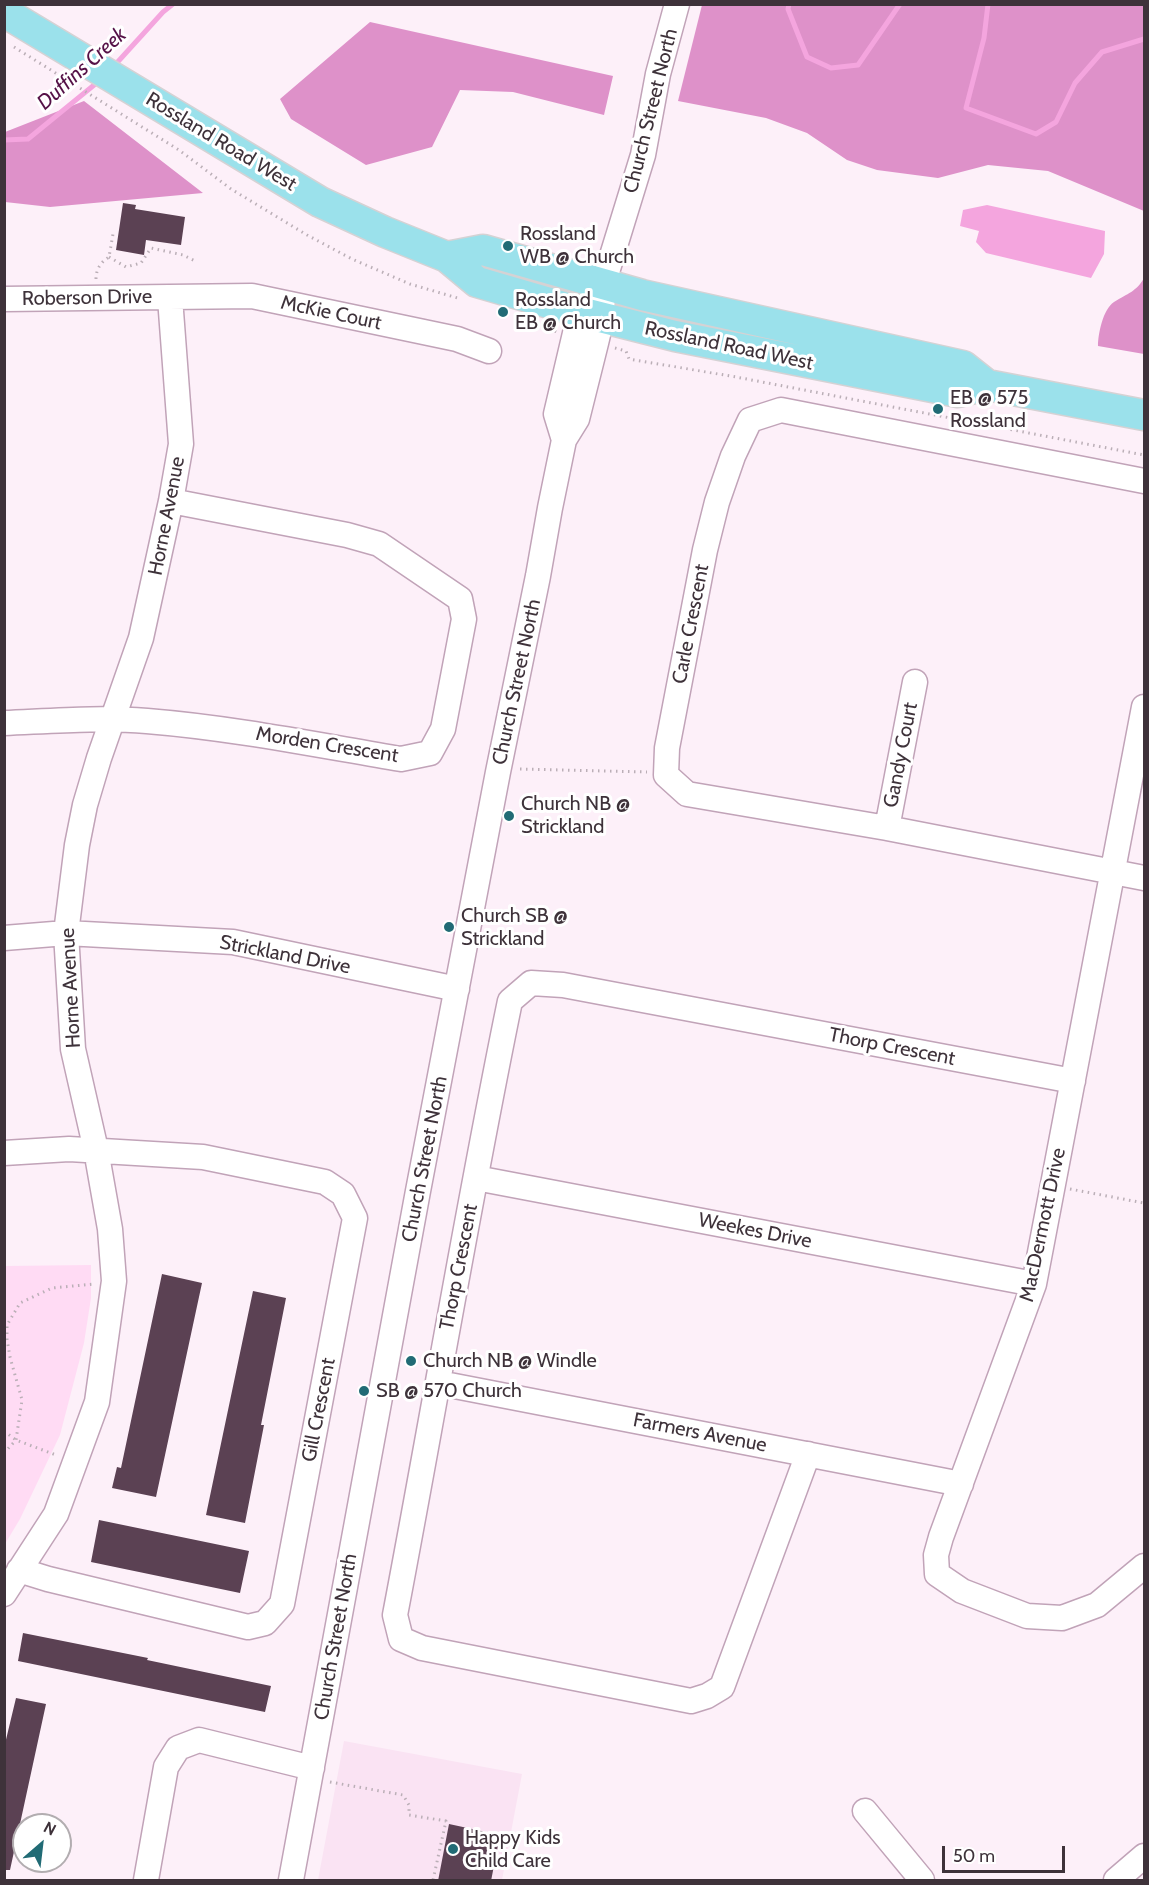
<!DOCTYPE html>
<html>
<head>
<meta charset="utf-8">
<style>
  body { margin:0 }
  #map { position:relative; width:1149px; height:1885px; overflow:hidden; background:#fdf0f9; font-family:Cabin,sans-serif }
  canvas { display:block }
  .frame { position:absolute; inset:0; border:6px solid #3e323a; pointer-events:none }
  .north { position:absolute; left:12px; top:1813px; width:60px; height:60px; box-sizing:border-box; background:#fff; border:2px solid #b2adb0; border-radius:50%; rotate:28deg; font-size:16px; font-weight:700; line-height:24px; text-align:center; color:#3e323a }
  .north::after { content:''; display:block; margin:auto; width:21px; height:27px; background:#216b75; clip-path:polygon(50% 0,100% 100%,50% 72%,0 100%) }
  .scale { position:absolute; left:942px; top:1846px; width:123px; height:27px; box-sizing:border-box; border:3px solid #3e323a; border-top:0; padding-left:8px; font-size:18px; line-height:21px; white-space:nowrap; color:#3e323a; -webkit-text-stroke:4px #fff; paint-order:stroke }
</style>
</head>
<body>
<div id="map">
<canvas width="1149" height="1885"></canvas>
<div class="frame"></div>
<div class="north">N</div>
<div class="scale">50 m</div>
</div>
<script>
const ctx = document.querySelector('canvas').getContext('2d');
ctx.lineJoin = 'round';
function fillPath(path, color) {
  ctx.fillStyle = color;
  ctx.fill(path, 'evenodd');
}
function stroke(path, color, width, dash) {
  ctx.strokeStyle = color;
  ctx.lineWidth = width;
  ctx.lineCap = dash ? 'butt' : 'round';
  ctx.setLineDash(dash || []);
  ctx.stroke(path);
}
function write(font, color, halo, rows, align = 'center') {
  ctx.font = font + ' Cabin,sans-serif';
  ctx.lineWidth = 6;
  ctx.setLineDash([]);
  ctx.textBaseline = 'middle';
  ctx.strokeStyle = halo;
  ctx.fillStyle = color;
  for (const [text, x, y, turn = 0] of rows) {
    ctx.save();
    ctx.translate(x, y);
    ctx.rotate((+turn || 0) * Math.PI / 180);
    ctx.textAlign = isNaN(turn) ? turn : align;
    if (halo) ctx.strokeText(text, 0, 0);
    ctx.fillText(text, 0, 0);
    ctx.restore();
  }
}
fillPath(new Path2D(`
  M344 1741 522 1774 502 1880H318Z`), '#fae3f3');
fillPath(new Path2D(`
  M91 1265V1298L84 1343 60 1435 20 1519 5 1544V1266Z`), '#ffdbf4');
fillPath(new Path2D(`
  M702 5H1144V211L1048 171 988 165 938 178 877 170 847 160 807 133 766 118 678 101Z
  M370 22 613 76 604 115 513 92 460 90 432 147 366 165 291 119 280 99Z
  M84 101 203 193 50 207 5 202V132Z
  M1144 278V354L1098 346C1098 334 1103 309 1114 302 1128 293 1136 292 1144 278Z`), '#de91c9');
fillPath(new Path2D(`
  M987 205 1105 231 1104 254 1091 278 986 253 976 242 979 231 960 226 963 210Z`), '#f4a5de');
stroke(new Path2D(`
  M789 4 788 9 807 57 831 68 858 65 900 4
  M988 4 984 38 966 108 1036 134 1056 122 1075 83 1102 52 1144 39
  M114 66 163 12 173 4
  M4 140 28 139 99 81`), '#f4a5de', 5);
fillPath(new Path2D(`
  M123 203 136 205 135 209 185 217 181 245 146 240 144 255 116 250Z
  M162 1274 202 1283 156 1497 112 1488 117 1467 121 1468Z
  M253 1291 286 1298 261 1425H264L245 1523 206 1515Z
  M99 1520 249 1551 240 1593 91 1562Z
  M23 1633 148 1658 147 1660 271 1686 265 1712 18 1661Z
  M16 1698 46 1704 10 1870H4V1748Z
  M449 1824 500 1835 491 1881H438Z`), '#5b4153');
const minor = new Path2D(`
  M4 299 252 296 457 339 489 351
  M564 440 556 414 580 312 592 299
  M1144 481 781 410 750 420 733 456 717 502 705 550 667 748 666 775 687 794 887 828 1144 878
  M1144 707 1034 1284 941 1537 936 1555 937 1574 962 1591 1027 1616 1062 1618 1097 1605 1144 1566
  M4 723C52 721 100 717 147 721 233 728 317 745 401 759L430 753 443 729 464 619 460 599 379 544 347 535 171 501
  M887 828 915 682
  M4 938 66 933 233 942 457 989
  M4 1153 69 1149 203 1157 325 1182 343 1194 355 1218 282 1604 265 1623 248 1627 48 1579 19 1570
  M476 1178 1034 1284
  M439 1383 961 1484
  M808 1454 722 1687 707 1696 691 1701 422 1648 401 1639 395 1615C434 1410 468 1205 510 1001L531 983 563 985 1073 1081
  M4 1594 56 1514 97 1402 114 1281 110 1229 96 1150 73 1049 66 933 77 845 85 805 99 758 141 638 171 501 181 444 170 298
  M865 1811 922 1880
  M146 1880 166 1767 178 1748 199 1740 312 1768
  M291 1880 418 1191 498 772 538 576 550 508 564 440 577 419 596 343 602 318 603 285 643 155 658 74 677 4
  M1116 1880 1144 1856`);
const major = new Path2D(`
  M4 12 320 202 385 232 447 257 477 282 580 312 675 336 958 392 987 385 1144 415
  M447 257 483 250 642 295 963 366 987 385`);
stroke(minor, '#c1a3b8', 27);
stroke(major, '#d5d2d4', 33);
stroke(new Path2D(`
  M14 47 179 150 231 189 307 235 352 259 410 284 461 299
  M109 257 126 267 141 263 151 248 183 255 195 261
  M96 279C96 269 101 262 109 257L113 234
  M544 326 557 332
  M615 348 626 351 629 359 736 377 1144 455
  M520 769 647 772
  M1070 1189 1144 1203
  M4 1431 16 1440 56 1455
  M4 1453 16 1440 22 1400 10 1357 7 1339V1325L20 1303 52 1288 94 1284
  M330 1782 403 1795 409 1805V1815L446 1821 433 1880`), '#bbafb7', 3, [1.5, 4.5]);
stroke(minor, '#fff', 24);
stroke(major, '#9be1eb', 30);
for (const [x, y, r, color] of [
  [508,246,6,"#216b75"],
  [503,312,6,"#216b75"],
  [938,409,6,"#216b75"],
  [509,816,6,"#216b75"],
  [449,927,6,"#216b75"],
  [411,1361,6,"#216b75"],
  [364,1391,6,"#216b75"],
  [453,1849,6,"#216b75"]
]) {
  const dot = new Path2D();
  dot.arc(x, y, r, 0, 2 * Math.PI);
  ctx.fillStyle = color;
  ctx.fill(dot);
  stroke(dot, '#fff', 2);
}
write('20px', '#3e323a', '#fff', [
  ["Church Street North",651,111,-76],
  ["Rossland Road West",221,142,31],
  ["Roberson Drive",87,298,-1],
  ["McKie Court",331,313,12],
  ["Rossland Road West",729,346,12],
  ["Horne Avenue",167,516,-79],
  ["Carle Crescent",691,624,-79],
  ["Church Street North",517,682,-78],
  ["Morden Crescent",327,745,9],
  ["Gandy Court",901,755,-79],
  ["Strickland Drive",285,955,11],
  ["Horne Avenue",71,988,-93],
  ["Thorp Crescent",892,1047,11],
  ["Church Street North",425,1159,-79],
  ["MacDermott Drive",1043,1225,-78],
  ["Weekes Drive",755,1231,11],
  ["Thorp Crescent",459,1267,-79],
  ["Gill Crescent",319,1410,-79],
  ["Farmers Avenue",700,1433,11],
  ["Church Street North",336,1637,-80]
]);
write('20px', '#3e323a', '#fff', [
  ["Rossland",520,234],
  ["WB @ Church",520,257],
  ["Rossland",515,300],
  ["EB @ Church",515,323],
  ["EB @ 575",950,398],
  ["Rossland",950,421],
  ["Church NB @",521,804],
  ["Strickland",521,827],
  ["Church SB @",461,916],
  ["Strickland",461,939],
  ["Church NB @ Windle",423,1361],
  ["SB @ 570 Church",376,1391],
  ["Happy Kids",465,1838],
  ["Child Care",465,1861]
], 'left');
write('italic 21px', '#551147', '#fff', [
  ["Duffins Creek",82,69,-42]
]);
</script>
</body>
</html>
